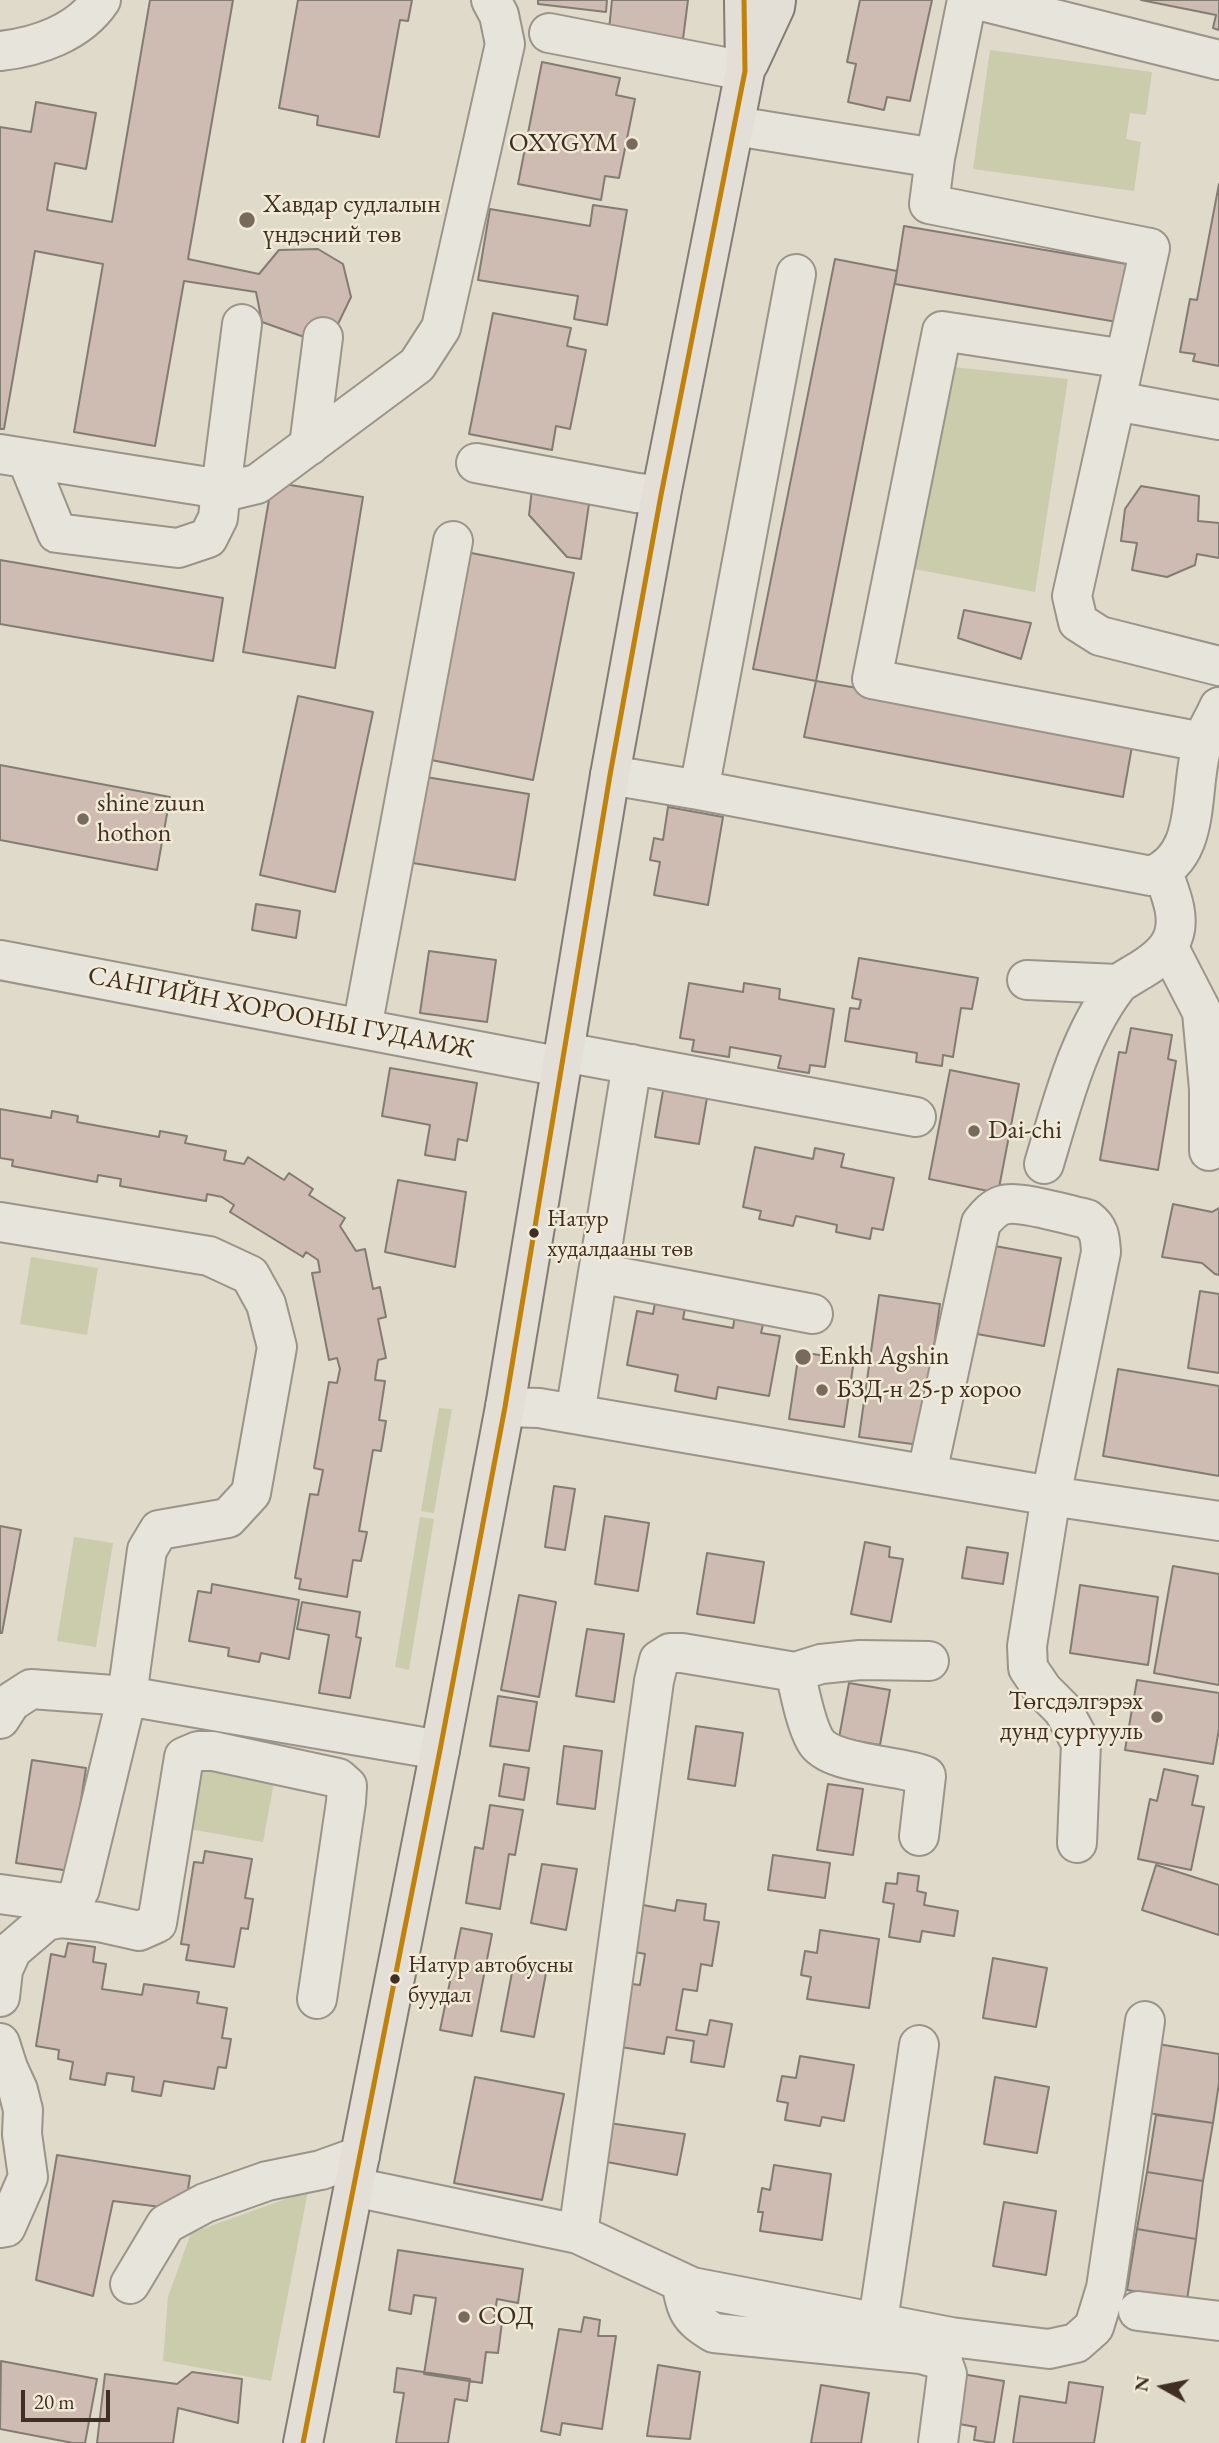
<!DOCTYPE html>
<html>
<head>
<meta charset="utf-8">
<style>
  body { margin:0 }
  #map { position:relative; width:1219px; height:2443px; overflow:hidden; background:#e0daca; font-family:"EB Garamond",serif }
  canvas { display:block }
  .north { position:absolute; left:1128px; top:2352px; width:70px; height:70px; -webkit-text-stroke:5px #f0ead7; paint-order:stroke; rotate:279deg; font-size:19px; font-weight:700; line-height:28px; text-align:center; color:#402e22 }
  .north::after { content:''; display:block; margin:auto; width:24px; height:32px; background:#402e22; clip-path:polygon(50% 0,100% 100%,50% 72%,0 100%) }
  .scale { position:absolute; left:21px; top:2390px; width:89px; height:32px; box-sizing:border-box; border:4px solid #402e22; border-top:0; padding-left:9px; font-size:21px; line-height:24px; white-space:nowrap; color:#402e22; -webkit-text-stroke:5px #f0ead7; paint-order:stroke }
</style>
</head>
<body>
<div id="map">
<canvas width="1219" height="2443"></canvas>
<div class="north">N</div>
<div class="scale">20 m</div>
</div>
<script>
const ctx = document.querySelector('canvas').getContext('2d');
ctx.lineJoin = 'round';
function fillPath(path, color) {
  ctx.fillStyle = color;
  ctx.fill(path, 'evenodd');
}
function stroke(path, color, width, dash) {
  ctx.strokeStyle = color;
  ctx.lineWidth = width;
  ctx.lineCap = dash ? 'butt' : 'round';
  ctx.setLineDash(dash || []);
  ctx.stroke(path);
}
function write(font, color, halo, rows, align = 'center') {
  ctx.font = font + ' "EB Garamond",serif';
  ctx.lineWidth = 5;
  ctx.setLineDash([]);
  ctx.textBaseline = 'middle';
  ctx.strokeStyle = halo;
  ctx.fillStyle = color;
  for (const [text, x, y, turn = 0] of rows) {
    ctx.save();
    ctx.translate(x, y);
    ctx.rotate((+turn || 0) * Math.PI / 180);
    ctx.textAlign = isNaN(turn) ? turn : align;
    if (halo) ctx.strokeText(text, 0, 0);
    ctx.fillText(text, 0, 0);
    ctx.restore();
  }
}
fillPath(new Path2D(`
  M990 50 1152 72 1146 115 1130 113 1126 139 1141 142 1134 191 973 169Z
  M943 366 1068 379 1035 592 909 568Z
  M31 1257 98 1268 87 1335 20 1324Z
  M439 1408 452 1409 434 1513 421 1511Z
  M420 1517 434 1519 409 1670 395 1667Z
  M74 1537 113 1543 96 1647 57 1641Z
  M200 1769 274 1782 263 1842 189 1829Z
  M308 2191 271 2381 163 2361 168 2297 191 2233Z`), '#caccab');
const building = new Path2D(`
  M150 0H233L188 259 259 274 279 250 318 249 343 264 351 297 337 326 307 338 262 322 256 292 184 281 155 446 74 432 103 264 35 251 4 429H0V127L31 132 36 102 96 113 86 169 55 163 47 210 112 222Z
  M298 0H412L408 21 400 20 379 137 317 125 318 116 279 108Z
  M538 0H607L606 12 538 4Z
  M612 0H688L683 39 609 30Z
  M860 0H932L910 101 887 97 884 110 848 102 856 64 847 62Z
  M1141 0H1219V30L1213 28 1216 15Z
  M542 62 620 78 616 95 635 99 619 178 605 176 601 200 518 184Z
  M1219 184V366L1193 361 1195 354 1180 352 1190 299 1197 300Z
  M593 205 627 210 607 325 574 319 578 296 478 280 490 209 590 226Z
  M904 226 1127 264 1117 322 895 284Z
  M835 259 897 271 816 681 753 669Z
  M493 313 571 328 567 346 586 350 570 429 556 426 552 450 469 434Z
  M272 482 363 497 335 668 243 652Z
  M1141 486 1199 496 1198 521 1219 523V558L1197 554 1195 565 1167 577 1132 570 1137 543 1121 541 1125 509Z
  M532 489 590 497 581 559 567 557 529 515Z
  M461 551 574 573 533 780 421 758Z
  M0 560 223 598 213 661 0 624Z
  M964 610 1031 623 1021 659 958 638Z
  M816 681 1134 735 1123 797 804 737Z
  M298 696 373 712 335 892 260 875Z
  M0 765 170 797 157 870 0 840Z
  M426 777 529 794 515 880 413 863Z
  M668 807 723 817 708 905 654 895 660 862 650 860 654 838 663 840Z
  M256 904 300 911 296 938 252 930Z
  M429 951 496 960 487 1022 420 1013Z
  M859 958 978 978 972 1009 961 1008 953 1057 943 1055 942 1066 916 1062 917 1053 845 1041 850 1008 859 1009 861 1000 852 998Z
  M689 983 743 992 744 983 780 989 779 999 834 1009 825 1067 810 1065 809 1073 778 1068 781 1056 730 1047 729 1057 692 1051 694 1040 680 1038Z
  M1131 1028 1172 1035 1168 1059 1176 1061 1158 1170 1100 1160 1119 1052 1126 1053Z
  M390 1068 477 1083 467 1141 458 1139 455 1160 425 1155 430 1125 382 1116Z
  M950 1070 1019 1084 998 1193 929 1179Z
  M664 1085 708 1092 699 1144 655 1137Z
  M0 1109 51 1118 52 1111 78 1116 77 1122 159 1137 160 1131 187 1136 185 1143 226 1151 224 1160 244 1164 248 1157 284 1180 289 1173 313 1189 309 1195 345 1218 340 1226 356 1251 365 1249 373 1289 380 1287 386 1317 378 1319 386 1358 378 1360 375 1380 385 1381 379 1420 386 1421 381 1451 373 1450 359 1531 367 1532 361 1561 353 1560 347 1597 299 1589 301 1579 295 1578 310 1494 318 1495 323 1470 314 1468 329 1382 337 1383 340 1369 337 1358 329 1360 312 1273 320 1272 318 1260 306 1252 303 1257 230 1212 234 1205 222 1197 207 1194 206 1201 120 1186 121 1179 98 1175 97 1182 12 1166 13 1160 0 1158Z
  M755 1147 813 1159 815 1148 844 1154 841 1167 894 1178 883 1230 872 1228 870 1239 836 1232 837 1225 796 1216 793 1226 759 1219 761 1211 743 1207Z
  M398 1180 466 1192 455 1267 385 1252Z
  M1173 1204 1212 1212 1219 1208V1275L1215 1274 1202 1263 1162 1257Z
  M995 1246 1061 1258 1044 1346 977 1334 984 1301 979 1277 989 1279Z
  M1200 1291 1219 1294V1373L1188 1368Z
  M879 1295 940 1304 920 1445 859 1437Z
  M655 1303 685 1308 683 1319 733 1328 735 1315 764 1320 761 1333 780 1336 769 1396 718 1387 716 1399 675 1391 678 1375 627 1365 637 1311 653 1314Z
  M799 1352 854 1360 844 1427 789 1419Z
  M1118 1369 1219 1386V1476L1103 1456Z
  M554 1486 575 1489 565 1550 545 1547Z
  M605 1516 649 1523 638 1591 595 1584Z
  M0 1526 21 1530 2 1633H0Z
  M865 1542 890 1547 889 1557 903 1559 891 1622 851 1614Z
  M967 1547 1008 1553 1003 1584 962 1578Z
  M707 1553 764 1562 754 1623 697 1614Z
  M1173 1566 1219 1574V1685L1154 1673Z
  M212 1584 299 1600 289 1659 261 1653 259 1662 228 1656 229 1648 189 1641 198 1591 211 1593Z
  M1080 1585 1158 1597 1148 1665 1070 1653Z
  M519 1595 556 1602 539 1697 501 1690Z
  M302 1602 360 1612 356 1637 361 1638 350 1698 319 1693 329 1635 297 1629Z
  M587 1629 624 1634 614 1702 576 1696Z
  M1137 1680 1219 1693V1729L1213 1764 1125 1750Z
  M849 1683 890 1690 880 1745 839 1738Z
  M498 1696 537 1702 529 1751 490 1746Z
  M696 1726 743 1733 735 1786 688 1779Z
  M564 1746 602 1751 595 1809 557 1804Z
  M32 1760 86 1768 70 1871 16 1863Z
  M504 1764 529 1768 524 1800 499 1796Z
  M1164 1769 1198 1776 1192 1805 1204 1807 1191 1870 1138 1859 1150 1799 1157 1801Z
  M828 1784 863 1789 853 1855 817 1850Z
  M490 1805 523 1810 515 1855 509 1854 500 1909 466 1903 475 1847 483 1849Z
  M205 1851 252 1859 245 1898 253 1899 248 1929 241 1928 234 1967 186 1960 189 1945 181 1944 194 1862 203 1863Z
  M773 1855 830 1863 825 1898 768 1890Z
  M542 1864 577 1869 566 1930 531 1923Z
  M1156 1865 1219 1885V1935L1142 1910Z
  M898 1873 919 1876 917 1891 926 1893 924 1905 958 1911 954 1936 922 1931 920 1942 889 1937 894 1904 883 1902 886 1883 897 1884Z
  M677 1900 706 1904 704 1920 719 1922 712 1966 701 1964 697 1991 683 1989 676 2030 707 2035 710 2020 732 2024 724 2067 691 2062 694 2041 667 2037 664 2054 621 2047 632 1984 640 1985 645 1954 635 1952 643 1905 675 1911Z
  M461 1928 492 1934 472 2036 440 2030Z
  M820 1930 879 1939 869 2008 807 1999 811 1977 801 1975 805 1951 817 1953Z
  M68 1943 95 1947 93 1962 106 1964 102 1989 142 1995 144 1984 199 1992 197 2003 227 2008 222 2038 231 2039 226 2068 218 2067 214 2089 164 2081 161 2096 132 2091 134 2077 107 2073 105 2085 70 2079 73 2062 58 2059 59 2050 36 2046 51 1954 65 1957Z
  M993 1958 1047 1968 1036 2027 983 2018Z
  M513 1967 546 1973 534 2037 501 2031Z
  M1158 2044 1219 2054V2083L1213 2123 1148 2113Z
  M800 2056 854 2065 844 2121 822 2117 820 2126 785 2120 788 2103 777 2101 782 2076 796 2078Z
  M475 2077 564 2094 542 2200 454 2183Z
  M995 2077 1049 2087 1037 2153 984 2144Z
  M1156 2115 1213 2123 1203 2181 1147 2172Z
  M602 2122 685 2134 677 2175 596 2160Z
  M57 2155 190 2176 185 2210 113 2201 93 2296 36 2280Z
  M774 2165 831 2174 822 2240 760 2231 763 2212H758L762 2188 770 2190Z
  M1147 2172 1203 2181 1196 2239 1137 2229Z
  M1004 2202 1056 2211 1046 2275 993 2266Z
  M1137 2229 1196 2239 1187 2300 1127 2290Z
  M398 2250 523 2269 518 2303 497 2299 494 2320 502 2322 498 2353 486 2352 482 2383 424 2374 436 2298 414 2295 411 2314 389 2310Z
  M584 2317 600 2320 598 2336H616L602 2429 562 2423 560 2435 541 2431 559 2329 581 2332Z
  M1 2361 97 2379 85 2443H73L0 2429Z
  M658 2365 700 2372 690 2439 647 2436Z
  M397 2368 470 2379 467 2401 455 2399 448 2443H396L404 2393 394 2392Z
  M192 2372 242 2379 238 2423 178 2408 173 2443H97L105 2374 177 2384Z
  M950 2372 1004 2381 994 2443 974 2440 976 2427 942 2421Z
  M1069 2382 1103 2387 1094 2443H1013L1020 2396 1066 2403Z
  M821 2385 869 2393 861 2443H811Z`);
fillPath(building, '#cebcb2');
stroke(building, '#827c73', 2);
const minor = new Path2D(`
  M978 0 1219 60
  M549 33 745 71
  M0 51C37 47 79 33 101 0
  M735 126 935 158 967 0
  M935 158 929 204 1150 248 1125 359 942 331 872 679 1202 742
  M242 324 221 489 232 490 257 484 417 365 441 328 505 44 499 15 491 0
  M1125 359 1072 596 1078 622 1100 636 1219 666
  M1116 401 1219 420
  M309 446 323 337
  M0 454 221 489 218 518 208 538 178 548 57 533 27 459
  M476 463 637 493 661 495
  M610 775 699 790 1151 876C1204 856 1188 787 1203 742 1206 730 1214 719 1219 707
  M699 790 796 274
  M1169 948 1202 1012 1209 1089V1151
  M0 960 562 1067
  M1027 980 1118 984
  M362 1028 453 541
  M564 1052 916 1117
  M1044 1164C1062 1104 1078 1037 1117 986 1121 981 1128 978 1134 974 1150 965 1169 953 1174 934 1180 913 1169 891 1163 872
  M0 1222 209 1256 250 1275 266 1304 277 1347 251 1493 228 1518 159 1530 147 1550 127 1696 440 1750
  M598 1273 813 1314
  M505 1407 539 1408 1051 1496 1219 1521
  M575 1414 632 1064
  M927 1473 981 1223C987 1216 993 1208 1003 1205 1019 1200 1068 1215 1087 1219 1100 1229 1100 1237 1101 1252L1051 1496 1027 1646 1028 1668 1043 1690 1063 1710 1081 1743 1077 1843
  M795 1672C800 1692 805 1722 815 1740 829 1766 899 1764 926 1776L919 1836
  M0 1719 11 1702 31 1689 127 1696 80 1889 72 1904 46 1921 12 1950 3 1970 0 1997
  M0 1894 72 1904
  M46 1921 61 1918 99 1922 139 1931 157 1923 184 1757 198 1751H213L338 1778 347 1786 346 1802 317 1999
  M0 2043 8 2068 18 2090 23 2110 22 2134 28 2177 6 2227 0 2228
  M354 2187 578 2234 692 2287 951 2337 1049 2349 1076 2343 1094 2327 1106 2288 1145 2021
  M578 2234 654 1681 659 1660 670 1653H682L795 1672 821 1664 860 1660 929 1661
  M681 2282C687 2312 688 2317 714 2333L921 2354 942 2360 947 2374 938 2443
  M130 2284 166 2224 205 2203 267 2181 321 2170 360 2156
  M1138 2311 1219 2321
  M878 2321 919 2045`);
const major = new Path2D(`
  M749 63 775 7 776 0
  M303 2443 440 1750 505 1407 610 775 661 495 745 71 744 0`);
stroke(minor, '#9a9489', 42);
stroke(major, '#827c73', 42);
stroke(minor, '#e7e4dc', 38);
stroke(major, '#e3dfd7', 38);
stroke(new Path2D(`
  M303 2443 440 1750 505 1407 610 775 661 495 745 71 744 0`), '#c0820a', 5);
for (const [x, y, r, color] of [
  [632,144,7,"#786a5d"],
  [247,220,9,"#786a5d"],
  [83,819,7,"#786a5d"],
  [974,1131,7,"#786a5d"],
  [534,1233,6,"#402e22"],
  [803,1357,9,"#786a5d"],
  [822,1390,7,"#786a5d"],
  [1157,1717,7,"#786a5d"],
  [395,1979,6,"#402e22"],
  [464,2317,7,"#786a5d"]
]) {
  const dot = new Path2D();
  dot.arc(x, y, r, 0, 2 * Math.PI);
  ctx.fillStyle = color;
  ctx.fill(dot);
  stroke(dot, '#f0ead7', 2.5);
}
write('24px', '#402e22', '#f0ead7', [
  ["Натур",547,1219],
  ["худалдааны төв",547,1249],
  ["Натур автобусны",408,1965],
  ["буудал",408,1995]
], 'left');
write('26px', '#402e22', '#f0ead7', [
  ["OXYGYM",618,144,"right"],
  ["Хавдар судлалын",263,205],
  ["үндэсний төв",263,235],
  ["shine zuun",97,804],
  ["hothon",97,834],
  ["Dai-chi",988,1131],
  ["Enkh Agshin",819,1357],
  ["БЗД-н 25-р хороо",836,1390],
  ["Төгсдэлгэрэх",1143,1702,"right"],
  ["дунд сургууль",1143,1732,"right"],
  ["СОД",478,2317]
], 'left');
write('26px', '#402e22', '#f0ead7', [
  ["САНГИЙН ХОРООНЫ ГУДАМЖ",281,1013,11]
]);
</script>
</body>
</html>
